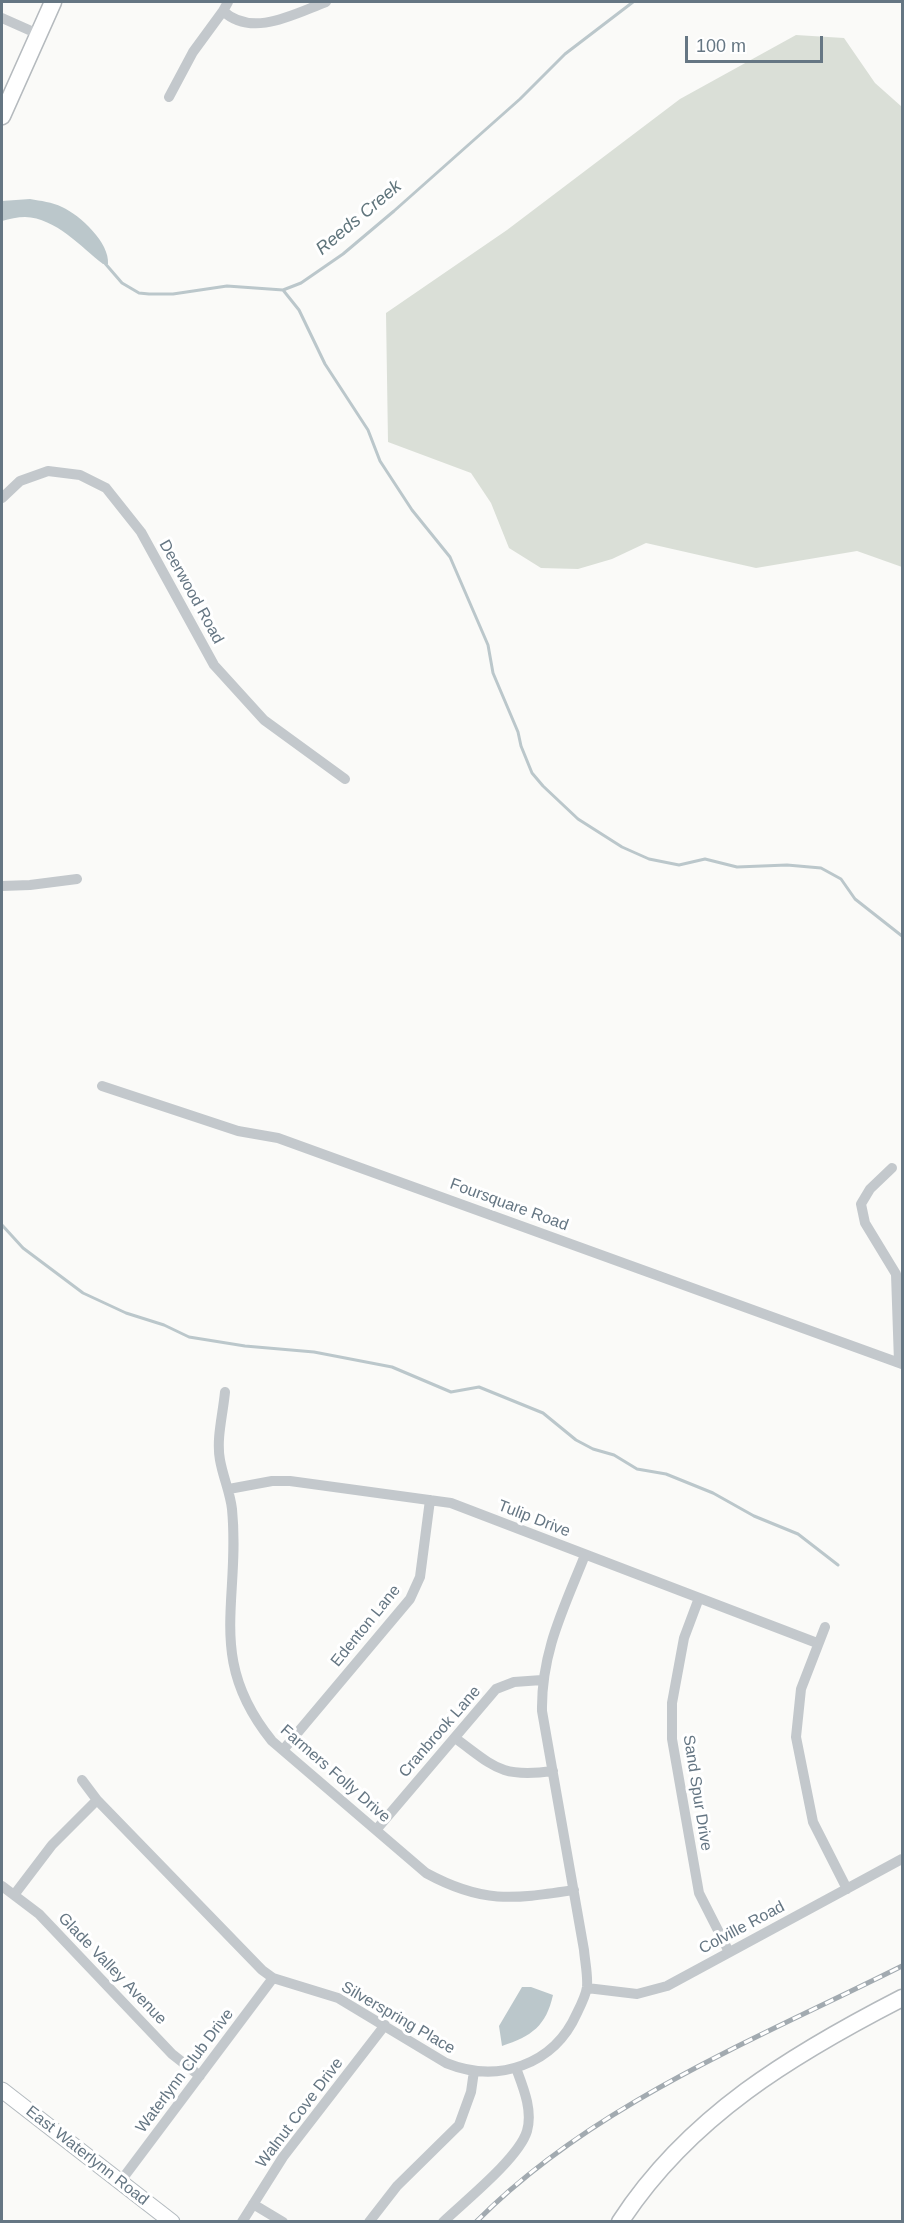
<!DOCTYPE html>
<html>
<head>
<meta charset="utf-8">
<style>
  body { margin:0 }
  #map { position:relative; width:904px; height:2223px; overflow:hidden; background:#fafaf8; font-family:Helvetica,sans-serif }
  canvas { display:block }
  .frame { position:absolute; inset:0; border:3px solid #657683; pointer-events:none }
  .scale { position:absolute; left:685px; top:36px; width:138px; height:27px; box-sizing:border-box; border:3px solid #657683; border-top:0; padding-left:8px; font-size:18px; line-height:21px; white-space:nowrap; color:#657683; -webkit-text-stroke:4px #fff; paint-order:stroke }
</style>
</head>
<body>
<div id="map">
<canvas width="904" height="2223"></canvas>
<div class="frame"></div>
<div class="scale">100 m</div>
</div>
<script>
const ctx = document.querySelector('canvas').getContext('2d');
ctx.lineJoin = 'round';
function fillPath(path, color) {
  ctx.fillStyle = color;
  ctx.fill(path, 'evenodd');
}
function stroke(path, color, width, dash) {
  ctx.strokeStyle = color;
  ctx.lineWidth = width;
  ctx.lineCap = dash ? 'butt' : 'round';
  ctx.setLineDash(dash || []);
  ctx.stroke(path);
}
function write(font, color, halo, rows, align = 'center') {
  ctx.font = font + ' Helvetica,sans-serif';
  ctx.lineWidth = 6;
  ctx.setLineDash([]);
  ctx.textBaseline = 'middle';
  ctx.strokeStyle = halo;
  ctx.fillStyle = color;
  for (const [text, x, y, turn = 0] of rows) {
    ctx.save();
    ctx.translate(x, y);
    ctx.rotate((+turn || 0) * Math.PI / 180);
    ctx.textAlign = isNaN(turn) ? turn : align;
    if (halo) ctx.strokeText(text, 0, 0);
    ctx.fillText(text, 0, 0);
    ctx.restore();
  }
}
fillPath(new Path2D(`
  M796 35 844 38 875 83 902 107V567L857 551 756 568 646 543 612 559 578 569 541 568 509 548 491 503 471 473 388 442 386 313 507 230 680 99Z`), '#dadfd7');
fillPath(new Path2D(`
  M30 199C41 201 52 202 62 207 80 215 110 243 108 264H103C81 247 56 218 25 217 18 217 9 219 2 221V201Z
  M522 1987H531L553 1995C546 2026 532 2036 502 2046L499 2026Z`), '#bbc7cb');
stroke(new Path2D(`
  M103 261 122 283 139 293 149 294H173L227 286 283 290 301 283 343 254 394 211 520 99 565 54 633 2
  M283 290 299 310 325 364 368 430 380 461 412 510 450 557 488 645 493 673 518 732 521 746 532 773 543 786 578 819 622 847 649 859 679 865 705 859 737 867 787 865 821 868 841 879 855 899 902 936
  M2 1225 23 1248 83 1293 126 1313 164 1325 189 1337 245 1346 314 1352 392 1367 451 1392 479 1387 543 1413 576 1440 593 1449 614 1455 637 1469 666 1474 713 1493 754 1516 798 1534 838 1565`), '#bbc7cb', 3);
const secondary = new Path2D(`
  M2 2090 172 2222`);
const primary = new Path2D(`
  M2 116 53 2
  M620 2222C689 2116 793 2054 902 1998`);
stroke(secondary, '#b3babf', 17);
stroke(primary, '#b5babe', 19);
stroke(new Path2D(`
  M228 2 223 11C252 38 294 14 326 2
  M2 18 38 34
  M169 97 193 52 223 11
  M2 498 20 481 48 471 80 475 106 488 141 532 214 665 264 720 345 779
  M2 886 30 885 77 879
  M102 1086 238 1131 278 1138 902 1364
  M892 1168 870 1189 861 1204 865 1223 896 1274 899 1362
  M225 1392C223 1414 216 1439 220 1460 223 1477 230 1492 232 1509 241 1602 205 1658 272 1741L426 1873C483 1904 513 1899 574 1890
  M229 1489 272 1481H290L451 1503 817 1643
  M699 1598 684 1638 672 1703V1739L699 1893 729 1952
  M825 1627 801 1689 796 1737 813 1822 847 1889
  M455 1738C495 1767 500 1778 553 1771
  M283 1750 410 1599 420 1577 430 1500
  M82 1780 97 1800 262 1970 273 1978 338 1998 446 2063C498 2084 554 2065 577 2013 581 2005 586 1995 587 1987 588 1975 585 1962 584 1950L542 1711C541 1652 564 1608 585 1555
  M376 1830 496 1689 514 1682 542 1680
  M2 1886 39 1914 172 2054 200 2076
  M14 1895 52 1845 97 1800
  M587 1988 637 1994 667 1986 902 1859
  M120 2182 273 1978
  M253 2204 283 2222
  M242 2222 283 2157 385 2025
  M369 2222 397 2186 459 2125 471 2092 474 2071
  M443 2222C465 2201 519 2158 527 2131 533 2110 523 2087 516 2068`), '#c3c8cc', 10);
stroke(secondary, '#fff', 15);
stroke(primary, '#fff', 16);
const rail = new Path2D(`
  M476 2222C592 2104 757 2039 902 1966`);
stroke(rail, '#a2aab0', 5);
stroke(rail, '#fff', 3, [9]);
write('16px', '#657683', '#fff', [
  ["Deerwood Road",191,592,61],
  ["Foursquare Road",509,1205,20],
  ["Tulip Drive",534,1519,21],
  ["Edenton Lane",366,1626,-51],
  ["Cranbrook Lane",440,1732,-49],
  ["Farmers Folly Drive",335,1774,41],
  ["Sand Spur Drive",697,1793,81],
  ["Colville Road",742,1928,-28],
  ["Glade Valley Avenue",112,1969,46],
  ["Silverspring Place",398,2018,30],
  ["Waterlynn Club Drive",185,2071,-53],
  ["Walnut Cove Drive",300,2113,-53],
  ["East Waterlynn Road",87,2156,38]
]);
write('italic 18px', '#60757c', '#fff', [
  ["Reeds Creek",359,218,-40]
]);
</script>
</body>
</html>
